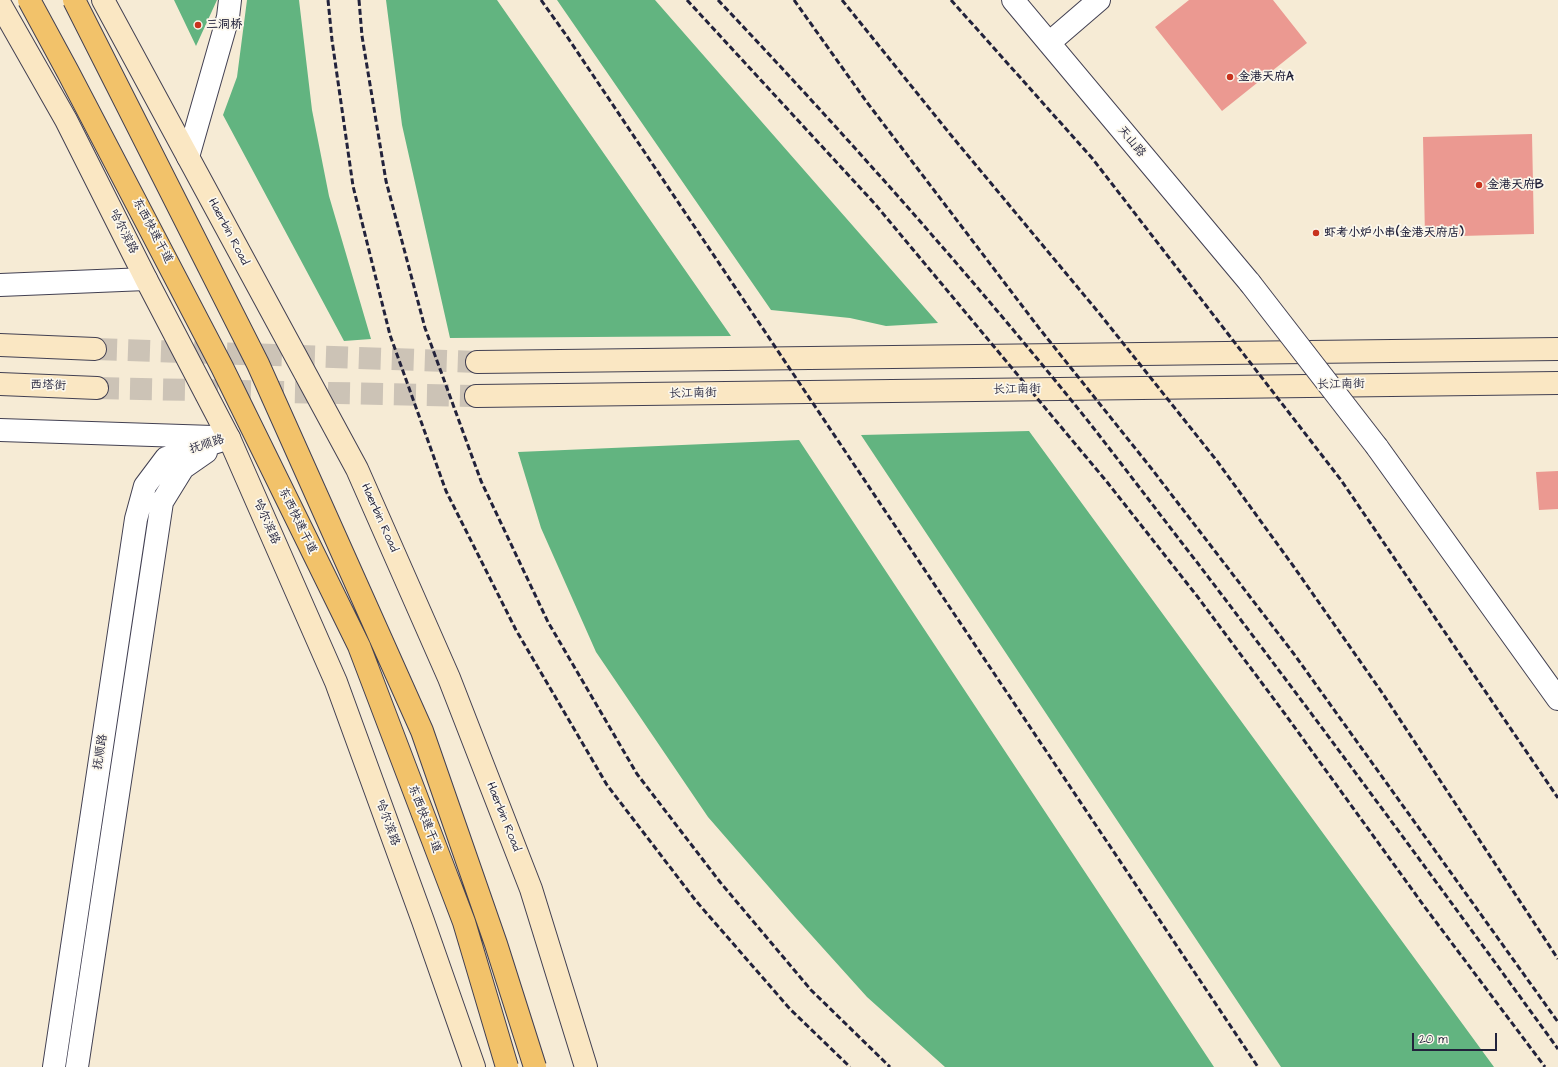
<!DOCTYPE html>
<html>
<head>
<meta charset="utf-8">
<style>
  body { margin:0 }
  #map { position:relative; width:1558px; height:1067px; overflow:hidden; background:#f6ebd5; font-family:"Architects Daughter",sans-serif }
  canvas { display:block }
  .scale { position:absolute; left:1412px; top:1033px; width:85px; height:18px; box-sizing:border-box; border:2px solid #22223b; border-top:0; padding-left:5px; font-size:12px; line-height:14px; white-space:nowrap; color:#22223b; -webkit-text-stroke:3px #fbf7ec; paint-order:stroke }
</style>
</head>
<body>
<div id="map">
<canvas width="1558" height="1067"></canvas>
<div class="scale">20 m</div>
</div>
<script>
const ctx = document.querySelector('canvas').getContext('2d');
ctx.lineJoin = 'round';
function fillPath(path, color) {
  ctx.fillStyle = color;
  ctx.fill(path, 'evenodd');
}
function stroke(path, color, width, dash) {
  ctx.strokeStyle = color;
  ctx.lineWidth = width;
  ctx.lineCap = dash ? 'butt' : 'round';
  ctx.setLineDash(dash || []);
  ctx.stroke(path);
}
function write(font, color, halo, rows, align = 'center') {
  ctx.font = font + ' "Architects Daughter","LXGW WenKai TC",sans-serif';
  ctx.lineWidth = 3.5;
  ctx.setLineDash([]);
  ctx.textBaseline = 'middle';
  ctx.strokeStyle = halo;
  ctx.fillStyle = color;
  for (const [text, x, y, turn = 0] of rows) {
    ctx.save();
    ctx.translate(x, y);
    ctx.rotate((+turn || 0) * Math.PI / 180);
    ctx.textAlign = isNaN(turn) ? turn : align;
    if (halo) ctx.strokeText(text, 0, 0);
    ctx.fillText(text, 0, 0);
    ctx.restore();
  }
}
fillPath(new Path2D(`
  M174 0H217L196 46Z
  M247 0H299L312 110 329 196 371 339 344 341 223 115 237 77Z
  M386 0H497L731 336 450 338 402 125Z
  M557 0H655L938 323 886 326 850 318 771 310Z
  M1029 431 1494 1067H1281L861 435Z
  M799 440 1214 1067H945L867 997 795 917 708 817 596 652 541 528 518 452Z`), '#62b480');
fillPath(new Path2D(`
  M1189 0H1273L1307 43 1222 111 1155 27Z
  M1532 134 1534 234 1425 237 1423 137Z
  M1558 471V509L1539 510 1536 472Z`), '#eb9991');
stroke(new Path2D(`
  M95 349 477 362
  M97 388 476 396`), '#ccc3b6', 22, [22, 11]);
const minor = new Path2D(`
  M1013 0 1250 283
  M1049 43 1099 0
  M188 157 228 17 230 0
  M0 285 146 279
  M0 430 213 437
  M1377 447 1558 699
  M54 1067 136 519 145 486 166 458 229 438
  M77 1067 162 502 183 468 206 452`);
const secondary = new Path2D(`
  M103 0 357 469 449 678 531 889 586 1067
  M0 4 66 120 146 279 229 438 336 682 423 921 474 1067
  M0 345 95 349
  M477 362 1558 349
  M0 384 97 388
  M476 396 1558 383`);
stroke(minor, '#424052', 24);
stroke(secondary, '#424052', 24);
stroke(minor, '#fff', 22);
stroke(secondary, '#fae7c3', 22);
stroke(new Path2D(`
  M328 0 332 40 353 186 390 335 446 491 516 630 607 785 696 901 790 1009 850 1067
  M359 0 362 36 386 181 425 328 481 481 548 622 637 774 720 882 811 990 890 1067
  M541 0 566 35 1258 1067
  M687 0 875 204 1107 482 1197 596 1285 714 1424 906 1545 1067
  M718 0C843 132 966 270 1080 411 1119 460 1157 511 1196 561 1319 722 1439 885 1558 1049
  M794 0 866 101 1039 328 1151 468 1294 654 1558 1022
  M842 0 950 134 1099 313 1217 461 1294 567 1383 694 1558 959
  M951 0 1092 158 1341 480 1558 798`), '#22223b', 3, [6, 3]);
const minorBridge = new Path2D(`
  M1250 283 1377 447`);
const trunkBridge = new Path2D(`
  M29 0 68 72 222 367 359 646 464 922 507 1067
  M74 0 258 364 422 731 496 944 535 1067`);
stroke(minorBridge, '#424052', 24, []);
stroke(trunkBridge, '#424052', 24, []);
stroke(minorBridge, '#fff', 22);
stroke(trunkBridge, '#f2c26a', 22);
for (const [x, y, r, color] of [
  [198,25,4,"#c8321e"],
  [1230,77,4,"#c8321e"],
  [1479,185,4,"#c8321e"],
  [1316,233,4,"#c8321e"]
]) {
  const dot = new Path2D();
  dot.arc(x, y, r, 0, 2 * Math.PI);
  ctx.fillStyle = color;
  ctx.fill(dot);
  stroke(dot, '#fbf7ec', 1.5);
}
write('bold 12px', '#22223b', '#fbf7ec', [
  ["三洞桥",206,25],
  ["金港天府A",1238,77],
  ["金港天府B",1487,185],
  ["虾考小炉小串(金港天府店)",1324,233]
], 'left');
write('12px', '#22223b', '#fbf7ec', [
  ["天山路",1131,142,50],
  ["东西快速干道",152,231,62],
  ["哈尔滨路",123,232,63],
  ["Haerbin Road",228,232,62],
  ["长江南街",1341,385,-1],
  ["西塔街",48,386,2],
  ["长江南街",1017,390,-1],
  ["长江南街",693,394,-1],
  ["抚顺路",207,445,-18],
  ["Haerbin Road",379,518,66],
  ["东西快速干道",297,521,64],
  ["哈尔滨路",266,522,66],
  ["抚顺路",101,752,-81],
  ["Haerbin Road",503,817,68],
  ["东西快速干道",424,819,69],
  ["哈尔滨路",387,823,70]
]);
</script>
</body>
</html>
